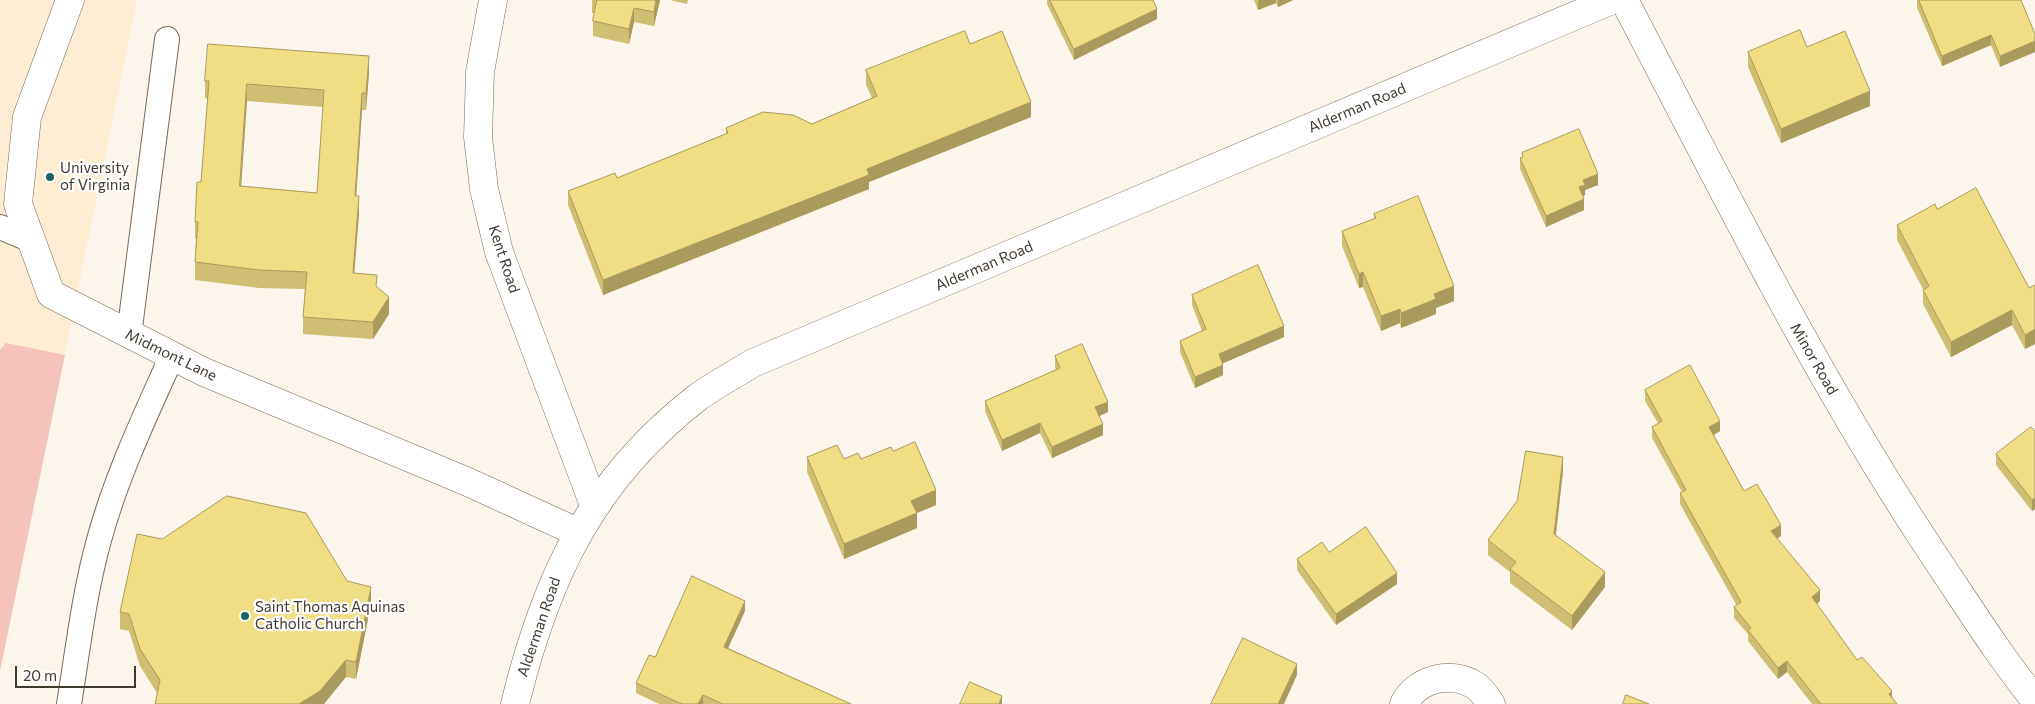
<!DOCTYPE html>
<html>
<head>
<meta charset="utf-8">
<style>
  body { margin:0 }
  #map { position:relative; width:2035px; height:704px; overflow:hidden; background:#fcf5eb; font-family:Commissioner,sans-serif }
  canvas { display:block }
  .scale { position:absolute; left:15px; top:666px; width:121px; height:22px; box-sizing:border-box; border:2px solid #40392f; border-top:0; padding-left:6px; font-size:15px; line-height:18px; white-space:nowrap; color:#40392f; -webkit-text-stroke:4px #fff; paint-order:stroke }
</style>
</head>
<body>
<div id="map">
<canvas width="2035" height="704"></canvas>
<div class="scale">20 m</div>
</div>
<script>
const ctx = document.querySelector('canvas').getContext('2d');
ctx.lineJoin = 'round';
function fillPath(path, color) {
  ctx.fillStyle = color;
  ctx.fill(path, 'evenodd');
}
function stroke(path, color, width, dash) {
  ctx.strokeStyle = color;
  ctx.lineWidth = width;
  ctx.lineCap = dash ? 'butt' : 'round';
  ctx.setLineDash(dash || []);
  ctx.stroke(path);
}
function write(font, color, halo, rows, align = 'center') {
  ctx.font = font + ' Commissioner,sans-serif';
  ctx.lineWidth = 4.5;
  ctx.setLineDash([]);
  ctx.textBaseline = 'middle';
  ctx.strokeStyle = halo;
  ctx.fillStyle = color;
  for (const [text, x, y, turn = 0] of rows) {
    ctx.save();
    ctx.translate(x, y);
    ctx.rotate((+turn || 0) * Math.PI / 180);
    ctx.textAlign = isNaN(turn) ? turn : align;
    if (halo) ctx.strokeText(text, 0, 0);
    ctx.fillText(text, 0, 0);
    ctx.restore();
  }
}
fillPath(new Path2D(`
  M0 0H137L0 671Z`), '#feecd3');
fillPath(new Path2D(`
  M6 343 65 355 0 671V350Z`), '#f5c3bb');
const service = new Path2D(`
  M0 227 31 240
  M129 335 167 39
  M69 704C78 649 84 594 99 540 116 477 145 416 172 356`);
const minor = new Path2D(`
  M70 0 27 117 18 204 51 294 204 372 468 482 577 532
  M493 0 480 72 478 137 484 189 499 252 594 505
  M1624 0C1724 191 1819 384 1939 563 1970 609 2000 657 2035 700
  M1404 704C1417 678 1452 670 1476 686 1482 690 1487 698 1491 704`);
const secondary = new Path2D(`
  M515 704C546 577 592 479 698 397 715 385 735 374 753 363L1612 0`);
stroke(service, '#7b6b56', 26);
stroke(minor, '#7b6b56', 29);
stroke(secondary, '#7b6b56', 29);
stroke(service, '#fff', 24);
stroke(minor, '#fff', 28);
stroke(secondary, '#fff', 28);
fillPath(new Path2D(`
  M592 0H660L654 26 634 22 629 44 593 36V21L595 13H592Z
  M670 0H688L687 4Z
  M1047 0H1153L1157 19 1074 60 1047 4Z
  M1254 0H1293L1278 7 1276 3 1258 10Z
  M1917 0H2021L2000 67 1991 45 1942 66 1917 8Z
  M970 44 1031 117 869 182V189L603 295 568 205V191L617 178 726 134V128L812 124 872 98 866 85V70Z
  M1807 47 1870 106 1781 143 1748 67V52Z
  M369 73 366 110H362L356 196 359 213 354 273 377 287 389 314 373 339 303 334V317L305 289 259 288 195 280V262L196 239H195V222L201 182 208 99 205 98V81ZM247 101 323 107 317 193 241 186Z
  M1522 153 1598 185 1585 190V195L1583 196 1584 210 1546 227 1520 169V158H1522Z
  M1937 209 2029 288 2035 285V344L2025 349 2012 325 1951 357 1923 304V289L1897 240V225Z
  M1374 214 1454 301 1436 308V314L1401 328 1400 323 1381 331 1363 287 1359 288 1342 246V231L1374 219Z
  M1192 295 1284 337 1223 363V375L1195 388 1180 352V341L1202 331 1192 305Z
  M1055 356 1108 412 1099 416 1103 435 1052 458 1040 433 1002 451 985 411V401L1056 370 1055 367Z
  M1645 390 1720 431 1714 435 1744 491 1781 536 1777 538 1820 601 1817 604 1857 660 1897 704H1812L1787 672 1778 679 1748 641V634L1734 618V607L1737 606 1680 504V493L1682 492 1652 438V427L1658 423 1645 401Z
  M2035 431V509L2032 511 1996 465V454Z
  M893 451 936 505 917 513V528L844 559 807 472V457L861 459Z
  M1563 471 1556 535 1605 587 1572 630 1510 583V572L1488 555V540Z
  M1329 552 1397 584 1336 625 1297 570V559Z
  M347 581 371 604 356 679 346 677 157 693 140 666 129 631 120 629V612Z
  M745 611 728 648 851 704H659L636 693V683L655 657Z`), '#cebf72');
fillPath(new Path2D(`
  M656 0H660L654 26V12Z
  M1258 0H1276V3L1258 10Z
  M1278 0H1293L1278 7Z
  M634 8V22L629 44V29Z
  M1157 9V19L1074 60V49Z
  M1991 35V45L1942 66V56Z
  M2035 41V52L2000 67V56Z
  M369 56V73L366 110V93Z
  M247 84V101L240 203V186Z
  M1870 91V106L1781 143V129Z
  M362 93V110L355 213V196Z
  M1031 102V117L869 182V189L603 295V280L867 169Z
  M1598 174V185L1585 190V195L1579 198V187L1583 180Z
  M359 196V213L353 290V273Z
  M1584 199V210L1546 227V216Z
  M1363 272V287L1359 288V274Z
  M1454 286V301L1436 308V314L1401 328V313L1434 294Z
  M389 297V314L373 339V322Z
  M1400 309V323L1381 331V316Z
  M2012 310V325L1951 357V342Z
  M1284 326V337L1219 365V354Z
  M2035 329V344L2025 349V335Z
  M1223 365V375L1195 388V377Z
  M1108 402V412L1095 418V407Z
  M1720 421V431L1709 437V427Z
  M1040 423V433L1002 451V440Z
  M1103 424V435L1052 458V447Z
  M1563 457V471L1554 549V534Z
  M936 490V505L917 513V528L844 559V544L911 501Z
  M2035 498V509L2032 511V500Z
  M1781 525V536L1771 542V531Z
  M1605 572V587L1572 630V616Z
  M1397 573V584L1336 625V614Z
  M371 587V604L356 679V662Z
  M1820 590V601L1812 608V597Z
  M745 601V611L724 657V647Z
  M346 660V677L324 704H299Z
  M1787 661V672L1778 679V668Z
  M1297 664V675L1284 704H1278Z
  M1892 691V702L1889 694Z
  M703 695V704H698Z
  M1002 696V704H999Z`), '#a89b5c');
const building = new Path2D(`
  M597 0H656L654 12 634 8 629 29 593 21Z
  M1050 0H1153L1157 9 1074 49Z
  M1919 0H2021L2035 34V41L2000 56 1991 35 1942 56Z
  M1800 30 1807 47 1845 31 1870 91 1781 129 1748 52Z
  M965 31 970 44 1002 31 1031 102 867 169 869 175 603 280 568 191 615 173 617 178 728 133 726 128 763 112 793 115 812 124 877 96 866 70Z
  M208 44 369 56 366 93H362L355 196H359L353 273 377 275 376 286 389 297 373 322 303 317 307 272 259 270 195 262 198 222H195L197 182H201L209 81H205ZM247 84 324 90 317 193 240 186Z
  M1579 129 1598 174 1583 180 1585 185 1579 187 1584 199 1546 216 1520 158 1523 157 1522 153Z
  M1976 188 2029 288 2035 285V329L2025 335 2012 310 1951 342 1923 290 1929 286 1897 225 1935 204 1937 209Z
  M1418 196 1454 286 1434 294 1436 299 1401 313 1400 309 1381 316 1363 272 1359 274 1342 231 1376 218 1374 214Z
  M1258 265 1284 326 1219 354 1223 365 1195 377 1180 341 1206 329 1192 295Z
  M1082 344 1108 402 1095 407 1103 424 1052 447 1040 423 1002 440 985 401 1060 368 1055 356Z
  M1690 365 1720 421 1709 427 1744 491 1757 484 1781 525 1771 531 1820 590 1812 597 1857 660 1862 657 1892 691 1889 694 1897 704H1821L1787 661 1778 668 1748 630 1751 628 1734 607 1741 602 1680 493 1686 490 1652 427 1662 421 1645 390Z
  M2031 427 2035 431V498L2032 500 1996 454Z
  M915 442 936 490 911 501 917 513 844 544 807 457 837 445 844 459 858 453 861 459 891 447 893 451Z
  M1526 451 1563 457 1554 534 1605 572 1572 616 1510 569 1516 562 1488 540 1517 501Z
  M227 496 306 513 347 581 371 587 356 662 346 660 320 691 299 704H155L160 680 140 649 129 614 120 612 137 534 162 539Z
  M1366 527 1397 573 1336 614 1297 559 1322 542 1329 552Z
  M692 576 745 601 724 647 851 704H723L703 695 698 704H682L636 683 649 655 655 657Z
  M1243 638 1297 664 1278 704H1211Z
  M970 682 1002 696 999 704H960Z
  M1626 695 1649 704H1623Z`);
fillPath(building, '#f0de84');
stroke(building, '#a89b5c', 1);
for (const [x, y, r, color] of [
  [50,177,5,"#176562"],
  [245,616,5,"#176562"]
]) {
  const dot = new Path2D();
  dot.arc(x, y, r, 0, 2 * Math.PI);
  ctx.fillStyle = color;
  ctx.fill(dot);
  stroke(dot, '#fff', 2);
}
write('15px', '#40392f', '#fff', [
  ["Alderman Road",1357,108,-23],
  ["Kent Road",504,259,72],
  ["Alderman Road",984,266,-23],
  ["Midmont Lane",171,355,26],
  ["Minor Road",1814,359,60],
  ["Alderman Road",539,627,-71]
]);
write('15px', '#40392f', '#fff', [
  ["University",60,168],
  ["of Virginia",60,185],
  ["Saint Thomas Aquinas",255,607],
  ["Catholic Church",255,624]
], 'left');
</script>
</body>
</html>
